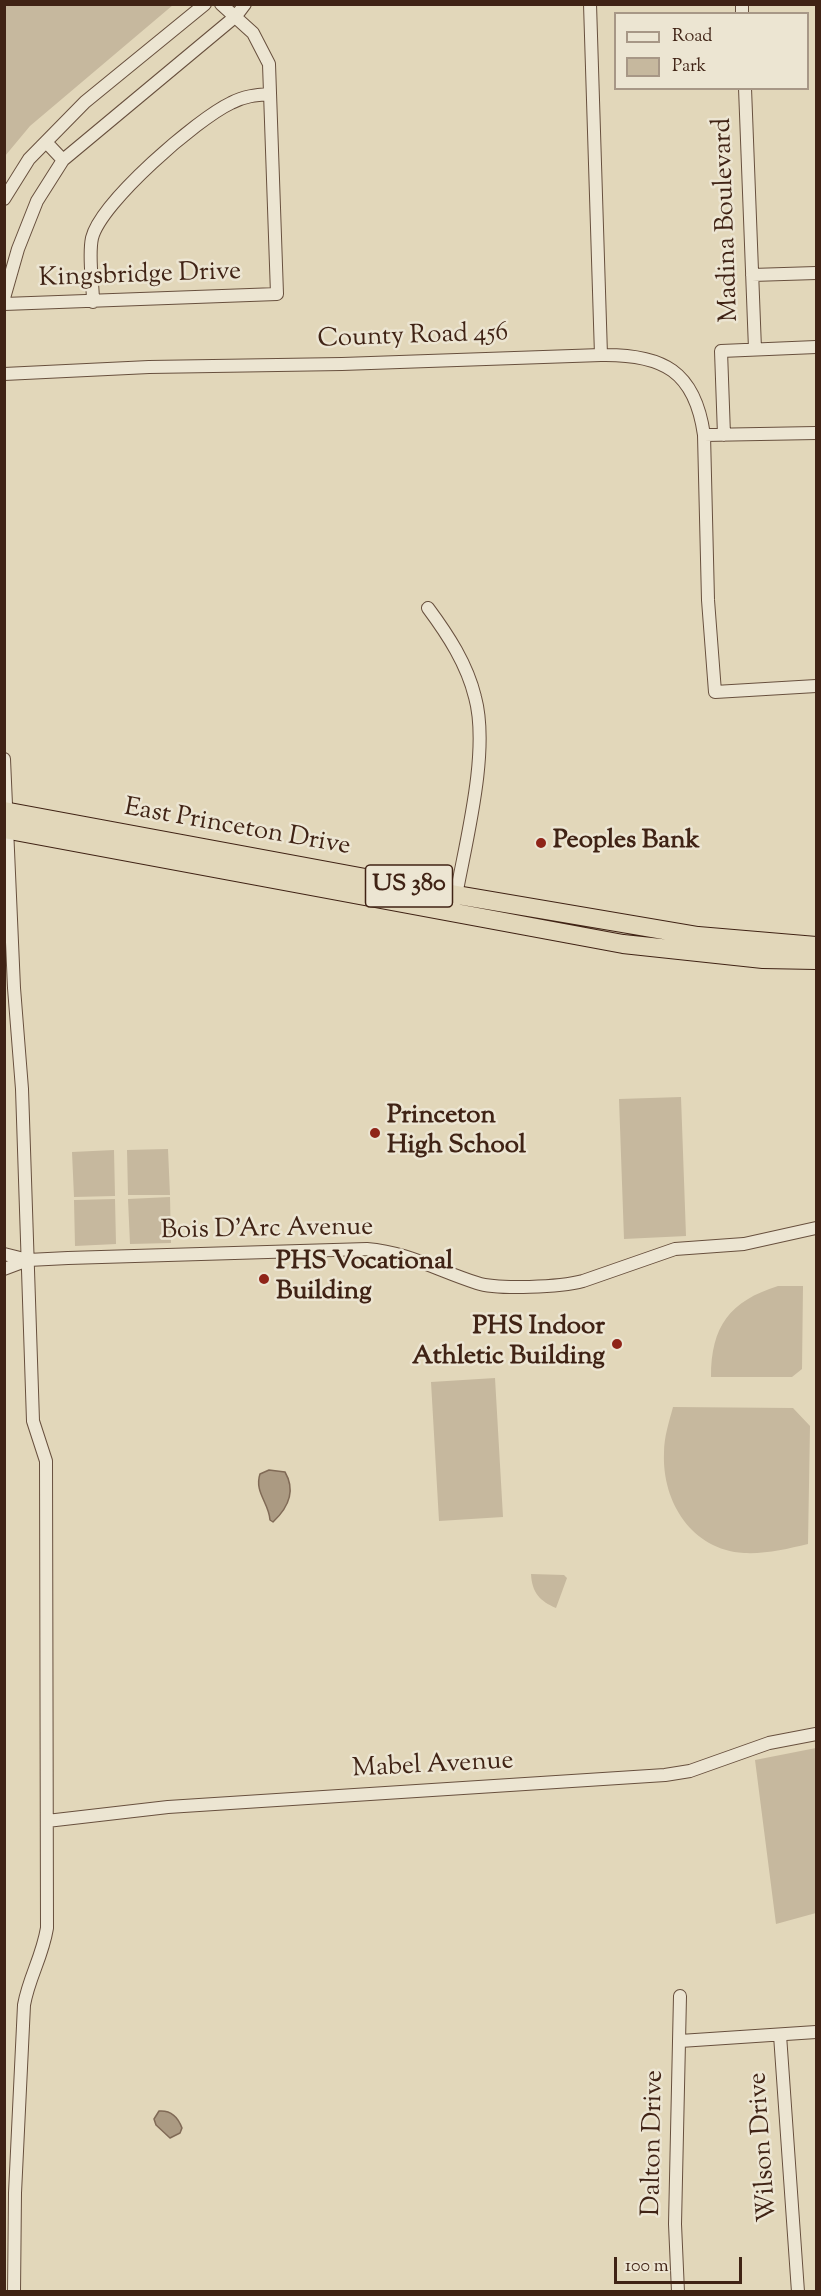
<!DOCTYPE html>
<html>
<head>
<meta charset="utf-8">
<style>
  body { margin:0 }
  #map { position:relative; width:821px; height:2296px; overflow:hidden; background:#e2d7ba; font-family:"Sorts Mill Goudy",serif }
  canvas { display:block }
  .frame { position:absolute; inset:0; border:6px solid #402315; pointer-events:none }
  .legend { position:absolute; left:614px; top:12px; width:195px; height:78px; box-sizing:border-box; background:#ece5d2; border:2px solid #a79786; margin:0; padding:8px 10px; list-style:none; font-size:18px; color:#402315 }
  .legend li { display:flex; align-items:center; gap:12px; height:30px }
  .legend b { width:30px; border:2px solid #a79786 }
  .scale { position:absolute; left:614px; top:2257px; width:128px; height:27px; box-sizing:border-box; border:3px solid #402315; border-top:0; padding-left:8px; font-size:18px; line-height:21px; white-space:nowrap; color:#402315; -webkit-text-stroke:4px #ece5d2; paint-order:stroke }
</style>
</head>
<body>
<div id="map">
<canvas width="821" height="2296"></canvas>
<div class="frame"></div>
<ul class="legend">
<li><b style="height:8px;background:#ece5d2"></b>Road</li>
<li><b style="height:16px;background:#c6b89e"></b>Park</li>
</ul>
<div class="scale">100 m</div>
</div>
<script>
const ctx = document.querySelector('canvas').getContext('2d');
ctx.lineJoin = 'round';
function fillPath(path, color) {
  ctx.fillStyle = color;
  ctx.fill(path, 'evenodd');
}
function stroke(path, color, width, dash) {
  ctx.strokeStyle = color;
  ctx.lineWidth = width;
  ctx.lineCap = dash ? 'butt' : 'round';
  ctx.setLineDash(dash || []);
  ctx.stroke(path);
}
function write(font, color, halo, rows, align = 'center') {
  ctx.font = font + ' "Sorts Mill Goudy",serif';
  ctx.lineWidth = 5;
  ctx.setLineDash([]);
  ctx.textBaseline = 'middle';
  ctx.strokeStyle = halo;
  ctx.fillStyle = color;
  for (const [text, x, y, turn = 0] of rows) {
    ctx.save();
    ctx.translate(x, y);
    ctx.rotate((+turn || 0) * Math.PI / 180);
    ctx.textAlign = isNaN(turn) ? turn : align;
    if (halo) ctx.strokeText(text, 0, 0);
    ctx.fillText(text, 0, 0);
    ctx.restore();
  }
}
fillPath(new Path2D(`
  M5 4H173V5L30 126 5 156Z
  M681 1097 686 1236 624 1239 619 1099Z
  M168 1149 170 1195H128L127 1150Z
  M114 1150 115 1196 74 1197 72 1152Z
  M170 1197 171 1243 130 1244 128 1199Z
  M115 1199 116 1244 75 1246 74 1200Z
  M778 1286H803L802 1369 792 1377H711C711 1326 730 1301 778 1286Z
  M495 1378 503 1517 439 1521 431 1382Z
  M673 1407 793 1408 810 1426 808 1544C787 1549 766 1554 744 1553 692 1550 662 1502 664 1453 664 1437 669 1422 673 1407Z
  M531 1574 564 1575 567 1578 556 1608C540 1601 532 1593 531 1574Z
  M816 1748V1913L776 1924 755 1760Z`), '#c6b89e');
const water = new Path2D(`
  M269 1470 285 1472C296 1491 288 1508 273 1522L270 1520C269 1503 254 1492 260 1474Z
  M159 2111C171 2110 178 2117 182 2128L180 2133 170 2138 156 2125 154 2119Z`);
fillPath(water, '#ab9a82');
stroke(water, '#806a56', 1.5);
const minor = new Path2D(`
  M590 4 601 355
  M742 4V14
  M745 88 755 349
  M46 142 63 160
  M4 199 29 159 85 102 205 4
  M752 275 816 273
  M4 298 18 249 37 201 63 160 236 16 245 4
  M93 302C93 283 88 257 92 238 101 202 197 119 231 103 244 96 256 95 270 94
  M4 304 277 294 269 64 253 33 221 4
  M4 374 149 367 342 364 601 355C663 354 695 371 704 435L708 600 715 692 816 686
  M704 435 816 433
  M724 435 721 351 816 347
  M428 608C448 635 467 664 475 697 490 752 465 844 455 901
  M4 759 14 988 22 1089 33 1421 46 1461 47 1928C42 1958 29 1977 24 2005L15 2193 14 2292
  M4 1254 28 1260
  M4 1269 28 1260 68 1258 367 1249C407 1252 439 1271 477 1283 498 1290 561 1287 583 1281L675 1249 744 1244 816 1228
  M47 1821 168 1807 665 1775 690 1771 769 1743 816 1734
  M780 2035 798 2292
  M680 2041 816 2032
  M678 2292 675 2224 680 1996`);
const highway = new Path2D(`
  M4 811 457 895 698 936 816 946
  M4 829 623 944 763 959 816 960`);
stroke(minor, '#68503e', 14);
stroke(highway, '#402315', 20);
stroke(minor, '#ece5d2', 12);
stroke(highway, '#e2d7ba', 18);
for (const [x, y, r, color] of [
  [541,843,6,"#8f2418"],
  [375,1133,6,"#8f2418"],
  [264,1279,6,"#8f2418"],
  [617,1344,6,"#8f2418"]
]) {
  const dot = new Path2D();
  dot.arc(x, y, r, 0, 2 * Math.PI);
  ctx.fillStyle = color;
  ctx.fill(dot);
  stroke(dot, '#ece5d2', 2);
}
for (const [x, y, w] of [
  [409,886,87]
]) {
  const box = new Path2D();
  box.roundRect(x - w / 2, y - 21, w, 42, 4.5);
  ctx.fillStyle = '#ece5d2';
  ctx.fill(box);
  stroke(box, '#402315', 1.5);
}
write('bold 24px', '#402315', null, [
  ["US 380",409,886]
]);
write('26px', '#402315', '#ece5d2', [
  ["Madina Boulevard",728,220,-92],
  ["Kingsbridge Drive",140,277,-2],
  ["County Road 456",413,338,-2],
  ["East Princeton Drive",237,829,10],
  ["Bois D'Arc Avenue",267,1231,-1],
  ["Mabel Avenue",433,1767,-3],
  ["Dalton Drive",655,2143,-89],
  ["Wilson Drive",765,2147,-94]
]);
write('bold 26px', '#402315', '#ece5d2', [
  ["Peoples Bank",553,843],
  ["Princeton",387,1118],
  ["High School",387,1148],
  ["PHS Vocational",276,1264],
  ["Building",276,1294],
  ["PHS Indoor",605,1329,"right"],
  ["Athletic Building",605,1359,"right"]
], 'left');
</script>
</body>
</html>
